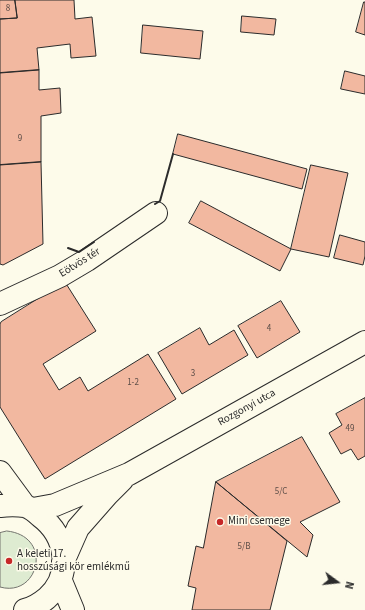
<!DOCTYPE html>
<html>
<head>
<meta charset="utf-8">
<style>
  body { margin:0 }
  #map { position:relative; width:365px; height:610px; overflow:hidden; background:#fdfbea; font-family:"Source Sans 3",sans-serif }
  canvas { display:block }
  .north { position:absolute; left:317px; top:562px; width:40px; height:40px; -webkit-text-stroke:3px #fdfbea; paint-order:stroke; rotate:105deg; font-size:11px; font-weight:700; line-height:16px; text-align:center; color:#2b2b2b }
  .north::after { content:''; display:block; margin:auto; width:14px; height:18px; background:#2b2b2b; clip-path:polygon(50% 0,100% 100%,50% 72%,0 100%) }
</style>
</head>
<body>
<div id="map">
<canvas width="365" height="610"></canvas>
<div class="north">N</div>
</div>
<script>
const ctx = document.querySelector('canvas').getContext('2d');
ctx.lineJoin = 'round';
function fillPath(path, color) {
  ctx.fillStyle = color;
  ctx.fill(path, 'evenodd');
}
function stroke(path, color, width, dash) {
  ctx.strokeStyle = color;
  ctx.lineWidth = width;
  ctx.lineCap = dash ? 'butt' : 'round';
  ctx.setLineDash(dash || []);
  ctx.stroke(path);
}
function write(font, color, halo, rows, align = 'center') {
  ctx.font = font + ' "Source Sans 3",sans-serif';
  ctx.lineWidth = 3;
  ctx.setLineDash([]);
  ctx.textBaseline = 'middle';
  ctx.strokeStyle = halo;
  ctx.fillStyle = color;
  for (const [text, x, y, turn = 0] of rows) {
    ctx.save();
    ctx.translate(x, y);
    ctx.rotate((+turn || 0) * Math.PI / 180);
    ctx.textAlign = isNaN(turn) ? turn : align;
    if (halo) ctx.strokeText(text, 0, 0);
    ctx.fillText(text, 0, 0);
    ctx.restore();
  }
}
const green = new Path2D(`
  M7 531C54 536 39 598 0 587V533Z`);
fillPath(green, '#deebd1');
stroke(green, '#74746e', 1);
const building = new Path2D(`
  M0 0H15L17 18 0 19Z
  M15 0H74L75 19 92 17 96 56 71 58 70 44 37 48 39 70 0 73V19L17 18Z
  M364 2H365V35L356 32Z
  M242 16 276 19 274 35 241 32Z
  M143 25 203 31 200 59 141 53Z
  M39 70V90L60 88 61 113 41 116V162L0 165V73Z
  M345 71 365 76V94L341 89Z
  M178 134 307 169 302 189 173 154Z
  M41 162 43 244 3 265 0 264V165Z
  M311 165 348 173 329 257 291 249Z
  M201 201 291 249 280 271 189 223Z
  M340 235 365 242V256L363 265 334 258Z
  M65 282 96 331 43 364 59 390 80 377 88 391 148 354 176 399 45 479 0 407V324L1 322Z
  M281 301 300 332 257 358 238 326Z
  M200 328 209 345 234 330 248 355 182 394 158 353Z
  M365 398V456L358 460 351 449 341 454 329 433 342 425 336 414Z
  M302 437 340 502 300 522 313 535 307 557 216 482Z
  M216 482 287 541 270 610H192L196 588 188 586 196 546 203 548Z`);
fillPath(building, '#f2b8a0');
stroke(building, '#2b2b2b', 1);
const minor = new Path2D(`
  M0 304 60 276 87 260 156 213
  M0 472 25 506
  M0 506C8 505 17 505 25 506 31 508 36 512 40 516 67 536 73 575 47 598 41 603 33 608 25 610
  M33 509 55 505 129 474 365 342
  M63 562 78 528 107 495 122 480
  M61 581 73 610`);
stroke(minor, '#2b2b2b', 24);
stroke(minor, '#fdfbea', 22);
stroke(new Path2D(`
  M155 204 160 201 173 154
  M68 248 79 252 94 242`), '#2b2b2b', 2);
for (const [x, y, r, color] of [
  [220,522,4,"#c62828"],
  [9,561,4,"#c62828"]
]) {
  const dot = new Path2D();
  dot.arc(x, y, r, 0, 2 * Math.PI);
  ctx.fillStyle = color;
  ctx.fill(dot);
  stroke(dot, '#fdfbea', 1.5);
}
write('9px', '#5d4e48', null, [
  ["8",8,9],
  ["9",20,139],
  ["4",269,329],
  ["3",193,374],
  ["1-2",133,383],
  ["49",350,429],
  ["5/C",281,492],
  ["5/B",244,547]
]);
write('11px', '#2b2b2b', '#fdfbea', [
  ["Eötvös tér",80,263,-32],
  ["Rozgonyi utca",247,408,-29]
]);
write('11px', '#2b2b2b', '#fdfbea', [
  ["Mini csemege",228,522],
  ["A keleti 17.",17,555],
  ["hosszúsági kör emlékmű",17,568]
], 'left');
</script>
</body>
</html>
